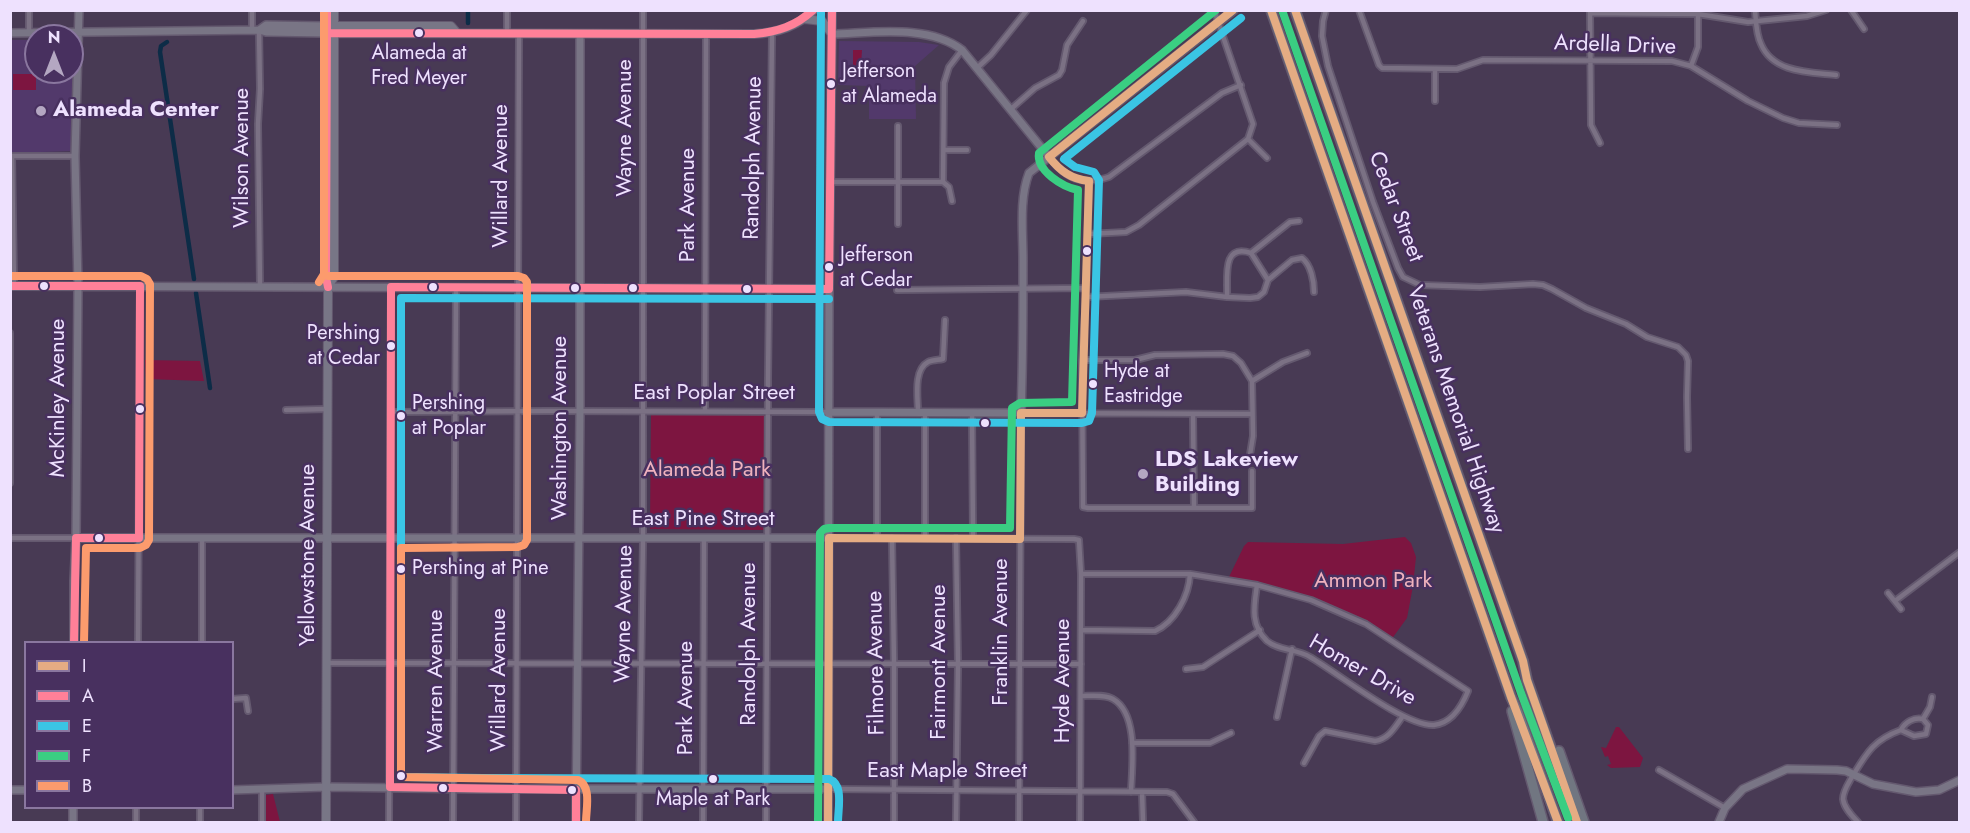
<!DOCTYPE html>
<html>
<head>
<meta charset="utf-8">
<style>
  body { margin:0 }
  #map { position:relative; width:1970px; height:833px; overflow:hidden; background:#483a54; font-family:Jost,sans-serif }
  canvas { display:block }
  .frame { position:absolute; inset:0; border:12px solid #eee1fe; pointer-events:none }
  .legend { position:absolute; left:24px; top:641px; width:210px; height:168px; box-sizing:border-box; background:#48305f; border:2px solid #8a779f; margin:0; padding:8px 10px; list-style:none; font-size:18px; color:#eee1fe }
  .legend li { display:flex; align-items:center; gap:12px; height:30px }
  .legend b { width:30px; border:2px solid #8a779f }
  .north { position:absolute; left:24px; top:24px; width:60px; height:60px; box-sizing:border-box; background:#48305f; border:2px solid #8a779f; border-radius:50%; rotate:0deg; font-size:16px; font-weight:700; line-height:24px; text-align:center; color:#eee1fe }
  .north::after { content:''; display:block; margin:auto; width:21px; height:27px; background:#b4a7c2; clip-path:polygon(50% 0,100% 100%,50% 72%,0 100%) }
</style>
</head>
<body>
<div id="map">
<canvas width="1970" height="833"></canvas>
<div class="frame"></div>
<ul class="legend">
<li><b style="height:8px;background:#e5ac83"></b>I</li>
<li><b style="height:8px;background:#ff8098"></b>A</li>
<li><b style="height:8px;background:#3ac5e4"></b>E</li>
<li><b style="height:8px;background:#3ace82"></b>F</li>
<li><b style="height:8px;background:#fc9b6d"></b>B</li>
</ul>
<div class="north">N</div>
</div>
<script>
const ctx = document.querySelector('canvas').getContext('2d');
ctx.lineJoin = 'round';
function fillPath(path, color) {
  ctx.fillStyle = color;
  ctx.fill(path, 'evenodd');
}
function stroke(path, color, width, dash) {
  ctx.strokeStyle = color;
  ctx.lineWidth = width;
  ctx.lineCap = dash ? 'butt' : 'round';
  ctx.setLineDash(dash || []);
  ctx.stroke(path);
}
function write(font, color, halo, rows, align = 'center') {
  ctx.font = font + ' Jost,sans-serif';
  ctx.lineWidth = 5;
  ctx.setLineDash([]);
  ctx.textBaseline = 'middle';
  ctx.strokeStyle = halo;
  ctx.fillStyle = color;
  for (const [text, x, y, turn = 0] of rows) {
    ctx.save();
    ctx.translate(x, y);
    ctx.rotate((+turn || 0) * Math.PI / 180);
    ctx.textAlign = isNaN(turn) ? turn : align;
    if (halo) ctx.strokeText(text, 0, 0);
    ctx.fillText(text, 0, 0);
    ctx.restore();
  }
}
fillPath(new Path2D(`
  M10 40H36V72H72L73 40 72 151 11 153Z
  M839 41 919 42 939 45 915 66 916 119H869V86L838 85Z`), '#52396b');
fillPath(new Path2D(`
  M853 50H862L861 66H853Z
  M13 74H36V90H13Z
  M145 360 200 361 204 381 146 379Z
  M651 413 765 414 764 530 650 529Z
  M1405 537 1411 543 1416 557 1413 586 1407 618 1391 640 1366 624 1311 600 1228 579 1244 546 1248 542 1343 544Z
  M1616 727H1619L1643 758 1640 767 1611 768 1607 765 1611 764 1608 756 1605 757 1601 747 1606 748Z
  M273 794 280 822H265L266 795Z`), '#7d1540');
stroke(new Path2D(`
  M468 10V23
  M167 42 161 46 160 52 194 279
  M196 293 210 388`), '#0d2c47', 4.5);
const street = new Path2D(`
  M252 10V30
  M1214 10 1253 124 1248 139
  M1326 10 1323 21 1322 36 1328 66 1373 202 1398 268 1403 277 1420 285 1480 287 1533 284 1543 285 1552 289 1586 308 1626 324 1647 337 1678 347 1686 355 1688 361 1687 397 1688 449
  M1359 10 1379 65 1382 68 1457 69 1483 60 1672 61 1691 66 1748 101 1783 118 1799 123 1837 125
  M1590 10 1591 125 1600 143
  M1755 10C1756 21 1756 34 1761 44 1773 73 1809 72 1836 75
  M1851 10 1864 29
  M1590 13 1698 14 1748 22 1807 16 1826 10
  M259 30 260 89 258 124 260 287
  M29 33V10
  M507 33V10
  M1691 66 1698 47V14
  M977 68 991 55 1027 10
  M1435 69V101
  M1011 109 1035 88 1059 75 1062 70 1067 45 1083 21
  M898 126V224
  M1248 139 1267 158
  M945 150H967
  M11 156H75
  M12 156 14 285
  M1049 157C1066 179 1082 186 1109 177L1222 93 1241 85
  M1089 181 1086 297 1082 360 1083 507 1088 508H1252V471
  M831 182H943
  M943 182 944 83 949 67 962 50
  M943 182 949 187 952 201
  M1088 234 1126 232 1139 225 1248 139
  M1251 253 1290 222 1299 221
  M897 290 1086 288
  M1086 297 1186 292 1227 297 1250 298 1258 297 1264 292 1268 280
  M1227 297C1228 278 1221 243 1251 253L1268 280 1292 260 1302 258C1311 265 1314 281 1314 292
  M10 333V483
  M1082 360H1135L1155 355 1223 354 1233 356 1241 363 1252 381 1253 436 1249 461
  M1252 381 1283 362 1307 353
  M286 410 327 409
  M705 411 706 34
  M391 412 548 411 829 412
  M918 412C918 398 913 370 928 362 932 360 938 360 943 359L945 320
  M925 412V538
  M972 412 973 538
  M1193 414 1194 508
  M10 538H76
  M829 538 1074 539 1079 540 1081 574 1080 822
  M877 538V412
  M892 538 894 664V822
  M1081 574H1190L1257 585 1311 600 1366 624 1468 691C1462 706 1452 723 1434 725 1405 727 1338 673 1310 657 1298 649 1279 651 1267 641 1250 625 1254 606 1257 585
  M1888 593 1901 609
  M1895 601 1960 552
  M1081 630 1155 631C1175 622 1189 596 1190 574
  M138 642 140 286
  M202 642V538
  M327 663 1081 664
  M1186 669 1203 667 1260 630
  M1081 696C1090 696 1105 694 1113 699 1139 714 1132 766 1131 792
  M232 699 246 698 248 711
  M1277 717 1292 649
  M1901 730C1905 722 1914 717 1923 719
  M1132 743H1210L1231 733
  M1304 763 1319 736 1325 731 1375 741C1389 739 1395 727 1403 716
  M1659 770 1725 808
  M828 789 1167 792 1173 794 1194 822
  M1142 792 1143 822
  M136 822V808
  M200 822V808
  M262 822V790
  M389 822 391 287
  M453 822 456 287
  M516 822 519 34
  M639 822 643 538V10
  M703 822 704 538
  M766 822 768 380 772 33
  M956 822 958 664 956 538
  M1019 822 1021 413 1252 414
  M1858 822C1852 816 1844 808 1843 799 1843 791 1848 784 1852 777 1866 754 1873 740 1901 730L1914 736 1926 734 1928 725 1923 719 1930 707 1932 697`);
const secondary = new Path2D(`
  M259 30 266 25 326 26
  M10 33 259 30 266 32 326 33
  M832 34C873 33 929 24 962 50L1049 157
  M10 286 829 289
  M829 412 1021 413C1023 362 1023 311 1023 260 1023 232 1019 199 1029 173L1234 10
  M76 538H829
  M74 642V581L76 538 78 285 75 156 79 10
  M10 790H26
  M232 790 326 787 483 789H828
  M73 822V808
  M576 822 580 411V34
  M828 822 829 289 832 10
  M1719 822 1725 808 1743 789 1787 769 1837 770 1846 771 1873 784 1916 792 1939 790 1960 780`);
const primary = new Path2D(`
  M805 19 822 21 832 34
  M331 26H451L457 33
  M326 33 754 34C777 33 797 27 814 10
  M328 287 334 277V10
  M326 822 328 287 326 278 327 10`);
const highway = new Path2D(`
  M1271 10 1511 697 1518 712 1558 822
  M1295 10 1523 661 1527 680 1577 822
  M1512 711 1543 822
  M1559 751 1584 822`);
stroke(street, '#64596f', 8);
stroke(secondary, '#64596f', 10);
stroke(primary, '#64596f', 10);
stroke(highway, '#64596f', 12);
stroke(street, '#7b7184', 4.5);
stroke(secondary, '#797585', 7);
stroke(primary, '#787686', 8);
stroke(highway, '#717681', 9);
stroke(new Path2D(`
  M1271 10 1511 697 1558 822
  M1295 10 1523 661 1527 680 1577 822
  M828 822 829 538 1020 539 1021 413H1082L1089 181C1071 179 1060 171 1049 157L1233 10`), '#e5ac83', 8);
stroke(new Path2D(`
  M327 10 326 278 328 287
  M326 33 754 34C777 32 796 26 813 10
  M10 286H140L139 538H76L74 642
  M576 822V790L390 787 391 287 829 289 832 10`), '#ff8098', 8);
stroke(new Path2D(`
  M821 10 819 412 822 419 829 422 1082 423 1089 421 1092 413 1099 180 1094 172 1075 167 1064 159 1241 18
  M829 299 401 298V777L483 778 829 779C844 784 838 808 838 822`), '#3ac5e4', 8);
stroke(new Path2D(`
  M1282 10 1521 693 1568 818
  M818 822 820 533 824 529 829 528H1010L1012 408 1020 403 1072 402 1078 190C1063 187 1036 171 1039 153L1216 10`), '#3ace82', 8);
stroke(new Path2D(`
  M10 276H141L147 279 150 284 149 540 146 545 140 548H86L84 642
  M328 276H518L524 278 527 282V540L524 545 518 547 401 548V777L578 780C592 786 586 809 586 822
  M319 282 324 274V10`), '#fc9b6d', 8);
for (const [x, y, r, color] of [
  [419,33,5,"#eee1fe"],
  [831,84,5,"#eee1fe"],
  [41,111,6,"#b4a7c2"],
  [1087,251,5,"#eee1fe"],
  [829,267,5,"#eee1fe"],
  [44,286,5,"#eee1fe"],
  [433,287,5,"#eee1fe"],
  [575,288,5,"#eee1fe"],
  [633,288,5,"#eee1fe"],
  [747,289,5,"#eee1fe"],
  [391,346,5,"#eee1fe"],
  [1093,384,5,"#eee1fe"],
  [140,409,5,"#eee1fe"],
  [401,416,5,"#eee1fe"],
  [985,423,5,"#eee1fe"],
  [1143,474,6,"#b4a7c2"],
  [99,538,5,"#eee1fe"],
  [401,569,5,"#eee1fe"],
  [401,776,5,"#eee1fe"],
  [713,779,5,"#eee1fe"],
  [443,788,5,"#eee1fe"],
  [572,790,5,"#eee1fe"]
]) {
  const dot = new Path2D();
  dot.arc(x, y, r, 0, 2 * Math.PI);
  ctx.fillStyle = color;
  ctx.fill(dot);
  stroke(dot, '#48305f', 2);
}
write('20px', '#eee1fe', '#48305f', [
  ["Alameda at",419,54,"center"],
  ["Fred Meyer",419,79,"center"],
  ["Jefferson",842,72],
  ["at Alameda",842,97],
  ["Jefferson",840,256],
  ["at Cedar",840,281],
  ["Pershing",380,334,"right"],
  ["at Cedar",380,359,"right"],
  ["Hyde at",1104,372],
  ["Eastridge",1104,397],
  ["Pershing",412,404],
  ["at Poplar",412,429],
  ["Pershing at Pine",412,569],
  ["Maple at Park",713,800,"center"]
], 'left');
write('22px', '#eee1fe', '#48305f', [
  ["Ardella Drive",1615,46,2],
  ["Wayne Avenue",626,128,-90],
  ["Wilson Avenue",243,158,-90],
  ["Randolph Avenue",754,158,-89],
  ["Willard Avenue",502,176,-90],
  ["Park Avenue",689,205,-90],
  ["Cedar Street",1395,207,69],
  ["East Poplar Street",714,394],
  ["McKinley Avenue",59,398,-90],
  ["Veterans Memorial Highway",1455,410,71],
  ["Washington Avenue",561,428,-90],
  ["East Pine Street",703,520],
  ["Yellowstone Avenue",309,555,-90],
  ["Wayne Avenue",625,614,-89],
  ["Franklin Avenue",1002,632,-90],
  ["Randolph Avenue",750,644,-90],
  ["Fairmont Avenue",940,662,-90],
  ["Filmore Avenue",877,663,-91],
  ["Homer Drive",1362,671,30],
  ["Willard Avenue",500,680,-90],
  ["Warren Avenue",437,681,-90],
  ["Hyde Avenue",1064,681,-90],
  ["Park Avenue",687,698,-90],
  ["East Maple Street",947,772]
]);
write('bold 22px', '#eee1fe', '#48305f', [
  ["Alameda Center",53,111],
  ["LDS Lakeview",1155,461],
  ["Building",1155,486]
], 'left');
write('22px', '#f0b1bd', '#48305f', [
  ["Alameda Park",707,471],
  ["Ammon Park",1373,582]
]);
</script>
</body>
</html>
